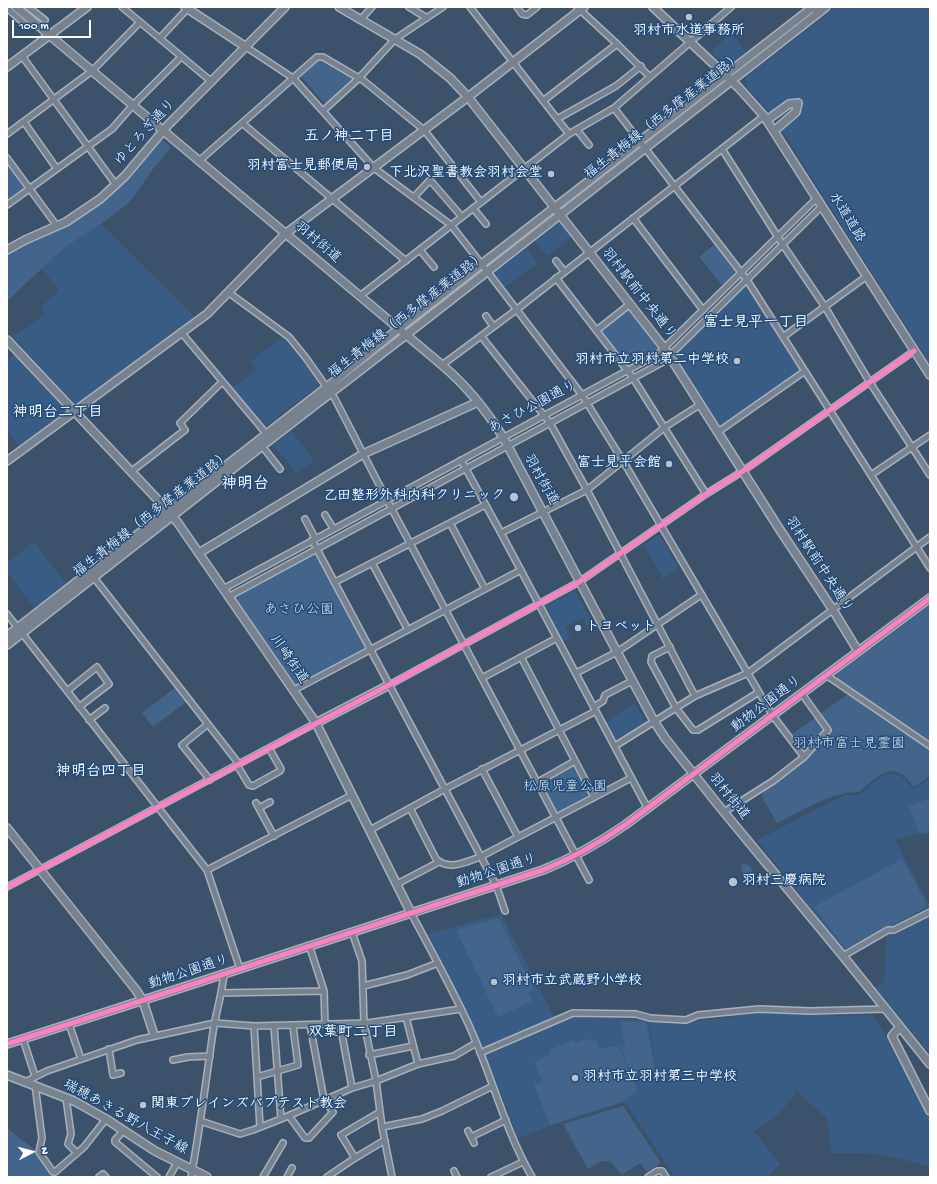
<!DOCTYPE html>
<html>
<head>
<meta charset="utf-8">
<style>
  body { margin:0 }
  #map { position:relative; width:937px; height:1184px; overflow:hidden; background:#3c526b; font-family:"Gochi Hand",sans-serif }
  canvas { display:block }
  .frame { position:absolute; inset:0; border:8px solid #fff; pointer-events:none }
  .north { position:absolute; left:12px; top:1132px; width:40px; height:40px; -webkit-text-stroke:3px #1f4a7a; paint-order:stroke; rotate:84deg; font-size:11px; font-weight:700; line-height:16px; text-align:center; color:#fff }
  .north::after { content:''; display:block; margin:auto; width:14px; height:18px; background:#fff; clip-path:polygon(50% 0,100% 100%,50% 72%,0 100%) }
  .scale { position:absolute; left:12px; top:20px; width:79px; height:18px; box-sizing:border-box; border:2px solid #fff; border-top:0; padding-left:5px; font-size:12px; line-height:14px; white-space:nowrap; color:#fff; -webkit-text-stroke:3px #1f4a7a; paint-order:stroke }
</style>
</head>
<body>
<div id="map">
<canvas width="937" height="1184"></canvas>
<div class="frame"></div>
<div class="north">N</div>
<div class="scale">100 m</div>
</div>
<script>
const ctx = document.querySelector('canvas').getContext('2d');
ctx.lineJoin = 'round';
function fillPath(path, color) {
  ctx.fillStyle = color;
  ctx.fill(path, 'evenodd');
}
function stroke(path, color, width, dash) {
  ctx.strokeStyle = color;
  ctx.lineWidth = width;
  ctx.lineCap = dash ? 'butt' : 'round';
  ctx.setLineDash(dash || []);
  ctx.stroke(path);
}
function write(font, color, halo, rows, align = 'center') {
  ctx.font = font + ' "Gochi Hand","Klee One",sans-serif';
  ctx.lineWidth = 3;
  ctx.setLineDash([]);
  ctx.textBaseline = 'middle';
  ctx.strokeStyle = halo;
  ctx.fillStyle = color;
  for (const [text, x, y, turn = 0] of rows) {
    ctx.save();
    ctx.translate(x, y);
    ctx.rotate((+turn || 0) * Math.PI / 180);
    ctx.textAlign = isNaN(turn) ? turn : align;
    if (halo) ctx.strokeText(text, 0, 0);
    ctx.fillText(text, 0, 0);
    ctx.restore();
  }
}
fillPath(new Path2D(`
  M836 7H930V364L770 112 746 86V77Z
  M731 33 746 52 732 63H723L711 51Z
  M557 223H561L572 237 547 256 535 241Z
  M101 224 196 318 78 405 75 404 11 336 22 331 45 314 41 307 59 291 42 268 64 248Z
  M527 248 538 263 504 288 493 274Z
  M744 283 802 369 720 427 673 354Z
  M283 337 321 384 265 426 232 388 256 370 250 362Z
  M14 354 67 410V413L19 447 7 430V361Z
  M292 431 314 461 296 473 273 445Z
  M659 535 679 568 663 579 644 545Z
  M34 542 66 584 35 608 7 572V563Z
  M575 591 595 626 589 629 582 618 565 627 570 638 562 643 545 607Z
  M634 703 646 722 614 741 605 723Z
  M892 774 901 776 914 789 930 778V833L925 835 919 833 895 840 930 906 844 951 757 840 845 795H859L882 776Z
  M501 914 554 1017 484 1050 464 1005 428 934Z
  M930 915V1054L875 987 884 982 887 935Z
  M761 1013H801L836 1016 873 1015 887 1038 930 1120V1167L909 1161 877 1154 831 1153 827 1118 797 1092 779 1114 754 1131 780 1164 767 1177H675L625 1102 550 1126 517 1139 507 1107 485 1054 571 1017 647 1019 656 1070 648 1021 690 1022Z`), '#385c84');
fillPath(new Path2D(`
  M807 17 739 69 807 16Z
  M323 57 354 76 325 104 300 75 315 60Z
  M719 86 652 139 650 138Z
  M161 141H164L171 147 153 169 135 195 126 205 101 224 64 248 7 301V255C26 242 48 236 68 225 106 205 133 174 161 141Z
  M7 162 25 187V189L7 203Z
  M716 243 737 270 722 285 699 257Z
  M628 308 658 348 626 368 599 330Z
  M315 549 369 646 296 685 233 595Z
  M930 605V742L837 679V674Z
  M175 688 186 702 153 727 142 713Z
  M848 694 930 749V776L914 787C911 783 907 778 903 775 887 763 870 783 859 792 830 792 802 811 777 823L763 799 762 795 763 791 808 757 791 735Z
  M574 762 591 795 557 813 540 781Z
  M930 798V831L925 833H919L909 806Z
  M902 859 926 903 925 908 846 949 814 907Z
  M743 863C748 864 751 866 752 871L750 875H747L742 872 741 866Z
  M498 918 534 989 528 992 532 1001 498 1017 456 930Z
  M646 1021 655 1072 632 1075 621 1048 625 1047 621 1022Z
  M588 1039 596 1040 599 1049 618 1046 638 1090 621 1102 550 1125 534 1085 542 1082 534 1062 550 1054 549 1050 574 1040 575 1043Z
  M623 1106 661 1163 647 1172 640 1163 622 1175 611 1162 602 1161 588 1169 563 1124Z
  M7 1128 36 1151 54 1177H7Z`), '#43658b');
const street = new Path2D(`
  M28 7 45 20
  M122 7 212 82
  M409 7 427 18
  M470 7 569 134
  M517 7 522 14 527 15 537 7
  M577 7 617 44 650 77
  M7 8 26 25 38 26
  M361 19 372 7
  M160 38 189 7
  M246 47 293 78 374 168 451 225 487 271 582 395 623 461 773 716 804 757
  M22 56 116 185
  M543 101 617 44
  M614 108 747 280 930 568
  M323 111 359 78 395 39 443 7
  M557 119 616 86 641 66
  M24 122 57 169
  M242 123 406 261
  M577 130 589 145
  M7 134 92 71 140 22
  M722 149 783 245 825 307 869 381 930 475
  M7 158 57 226
  M199 161 317 57H323L364 81 424 130 481 202
  M414 197 430 180 462 217
  M7 205 112 129 133 105 181 57
  M473 208 486 224
  M633 218 703 310
  M420 250 434 267
  M556 261 564 271
  M556 278 633 378 706 494
  M228 292 289 337 306 358 335 399 387 500 589 880
  M360 296 569 134 614 108 731 7
  M486 316 493 326
  M597 330 630 304
  M181 332 269 437
  M481 336 550 423 587 490 695 696
  M783 337 867 276
  M442 365 516 310 764 116
  M718 432 805 371
  M262 446 280 469
  M461 460 501 533 648 809
  M132 471 185 430 180 423 222 382
  M871 475 930 435
  M325 515 333 528
  M305 519 315 538
  M450 523 485 589
  M501 533 587 490 665 427 701 404
  M312 540 496 885 505 911
  M372 563 408 630
  M92 575 239 764
  M335 582 485 505
  M223 589 658 354 817 198
  M228 597 663 362 822 206
  M7 614 207 870 240 969
  M670 647 652 656 651 662 676 708 693 730H698L759 692
  M521 657 594 797
  M576 673 617 652 701 595
  M826 675 930 746
  M482 678 557 638
  M389 685 579 582 706 494 743 471 914 351
  M294 690 521 570
  M67 691 97 667 109 684 79 707
  M594 707 603 701 605 695 632 681
  M89 720 105 708
  M208 724 182 745 210 780
  M615 746 695 696 748 673 930 537
  M237 765 249 785 253 786 280 771 281 769 269 748
  M482 769 518 837
  M538 782 575 761
  M256 803 274 836
  M259 808 270 802
  M410 808 436 859C449 871 466 862 480 857L631 778
  M724 812 773 781 804 757 828 730 802 694
  M370 830 445 789 596 711
  M207 870 352 795
  M397 884 439 862
  M7 887 316 723
  M411 913C430 948 449 983 466 1019 491 1071 503 1127 532 1177
  M352 932 362 961 364 1023 376 1081 382 1127 392 1177
  M309 945 324 991 325 1024
  M843 956 888 930H894L930 912
  M363 986 407 975 438 963
  M221 993 324 991
  M406 1017 418 1064
  M69 1024 81 1059
  M340 1024 352 1088
  M254 1026 260 1127
  M274 1026 281 1119
  M23 1039 35 1076
  M109 1049 113 1075 121 1073
  M480 1053 573 1013 636 1014 650 1018 686 1020 698 1015 759 1009 810 1011 886 1009
  M369 1055 413 1046
  M173 1060 188 1057 210 1056
  M257 1077 298 1065 293 1026
  M25 1082 47 1071 137 1040 215 1023 254 1026 368 1023 461 1009
  M35 1085 42 1138 39 1152 53 1172H55L84 1147 106 1119
  M66 1098 71 1134 68 1144 77 1153
  M289 1116 305 1138H309L333 1112 324 1100 310 1025
  M200 1121 240 1134 253 1130 281 1119 352 1088 376 1081 418 1064 454 1056 476 1043
  M382 1127 422 1119 442 1111 493 1086
  M124 1130 115 1140V1142L157 1177
  M468 1131 474 1143
  M471 1137 506 1120
  M355 1158 341 1135 380 1112
  M454 1171 457 1177
  M99 1177 103 1174 106 1177
  M169 1177 177 1163
  M191 1177C200 1129 206 1080 213 1032 216 1012 222 994 224 974
  M263 1177 283 1143
  M287 1177 292 1168
  M327 1177 355 1158 385 1140
  M491 1177 523 1162
  M648 1177 657 1171H662L666 1177`);
const secondary = new Path2D(`
  M16 7 442 365C467 386 486 410 503 437L617 652 654 721 665 738 719 806 843 956 930 1064
  M185 7 246 47
  M339 7 420 54 450 78 468 97 665 349 780 530 833 610 858 651
  M653 7 739 88 764 116 930 375
  M7 67 87 7
  M767 120 789 104 798 103 796 112 774 131
  M7 250 25 240 66 222 100 199 125 176 168 125 285 7
  M7 340 157 499 178 523 316 723 411 913
  M7 461 207 314 285 234 468 97 584 7
  M199 553 363 454 478 402
  M7 636 327 387 398 329 813 7 818 13
  M7 645 262 446 406 335 826 7
  M316 723 389 685
  M7 828 136 990 143 1001 154 1035
  M900 1027 892 1036 930 1111
  M7 1044C186 987 364 928 543 870 573 858 599 843 625 825L930 598
  M7 1075 74 1101 106 1119 155 1151 207 1177`);
stroke(street, '#a7b1bc', 8);
stroke(secondary, '#a7b1bc', 10);
stroke(street, '#77828e', 5);
stroke(secondary, '#77828e', 7);
stroke(new Path2D(`
  M7 887 389 685 579 582 706 494 743 471 914 351
  M7 1044C186 987 364 928 543 870 573 858 599 843 625 825L930 598`), '#ff80c0', 5);
for (const [x, y, r, color] of [
  [689,17,4,"#bbc2cb"],
  [367,167,4,"#bbc2cb"],
  [551,174,4,"#bbc2cb"],
  [737,361,4,"#bbc2cb"],
  [669,464,4,"#bbc2cb"],
  [514,497,5,"#bbc2cb"],
  [578,628,4,"#bbc2cb"],
  [733,882,5,"#bbc2cb"],
  [494,982,4,"#bbc2cb"],
  [575,1078,4,"#bbc2cb"],
  [143,1105,4,"#bbc2cb"]
]) {
  const dot = new Path2D();
  dot.arc(x, y, r, 0, 2 * Math.PI);
  ctx.fillStyle = color;
  ctx.fill(dot);
  stroke(dot, '#1f4a7a', 1.5);
}
write('bold 14px', '#fff', '#1f4a7a', [
  ["羽村市水道事務所",689,32,"center"],
  ["羽村富士見郵便局",359,167],
  ["下北沢聖書教会羽村会堂",543,174],
  ["羽村市立羽村第二中学校",729,361],
  ["富士見平会館",661,464],
  ["乙田整形外科内科クリニック",505,497],
  ["トヨペット",586,628,"left"],
  ["羽村三慶病院",742,882,"left"],
  ["羽村市立武蔵野小学校",502,982,"left"],
  ["羽村市立羽村第三中学校",583,1078,"left"],
  ["関東プレインズバプテスト教会",151,1105,"left"]
], 'right');
write('14px', '#fff', '#1f4a7a', [
  ["福生青梅線（西多摩産業道路）",664,117,-38],
  ["ゆとろぎ通り",146,133,-48],
  ["水道道路",846,218,58],
  ["羽村街道",317,243,40],
  ["羽村駅前中央通り",638,294,52],
  ["福生青梅線（西多摩産業道路）",408,316,-38],
  ["あさひ公園通り",533,408,-28],
  ["羽村街道",540,480,61],
  ["福生青梅線（西多摩産業道路）",153,515,-38],
  ["羽村駅前中央通り",818,565,57],
  ["川崎街道",288,660,55],
  ["動物公園通り",767,705,-37],
  ["羽村街道",728,797,51],
  ["動物公園通り",497,872,-18],
  ["動物公園通り",189,973,-18],
  ["瑞穂あきる野八王子線",125,1118,29]
]);
write('14px', '#dae1e9', '#1f4a7a', [
  ["あさひ公園",299,611],
  ["羽村市富士見霊園",849,745],
  ["松原児童公園",565,788]
]);
write('bold 15px', '#fff', '#1f4a7a', [
  ["五ノ神二丁目",349,138],
  ["富士見平一丁目",756,324],
  ["神明台二丁目",58,414],
  ["神明台四丁目",101,773],
  ["双葉町二丁目",353,1034]
]);
write('bold 16px', '#fff', '#1f4a7a', [
  ["神明台",245,486]
]);
</script>
</body>
</html>
